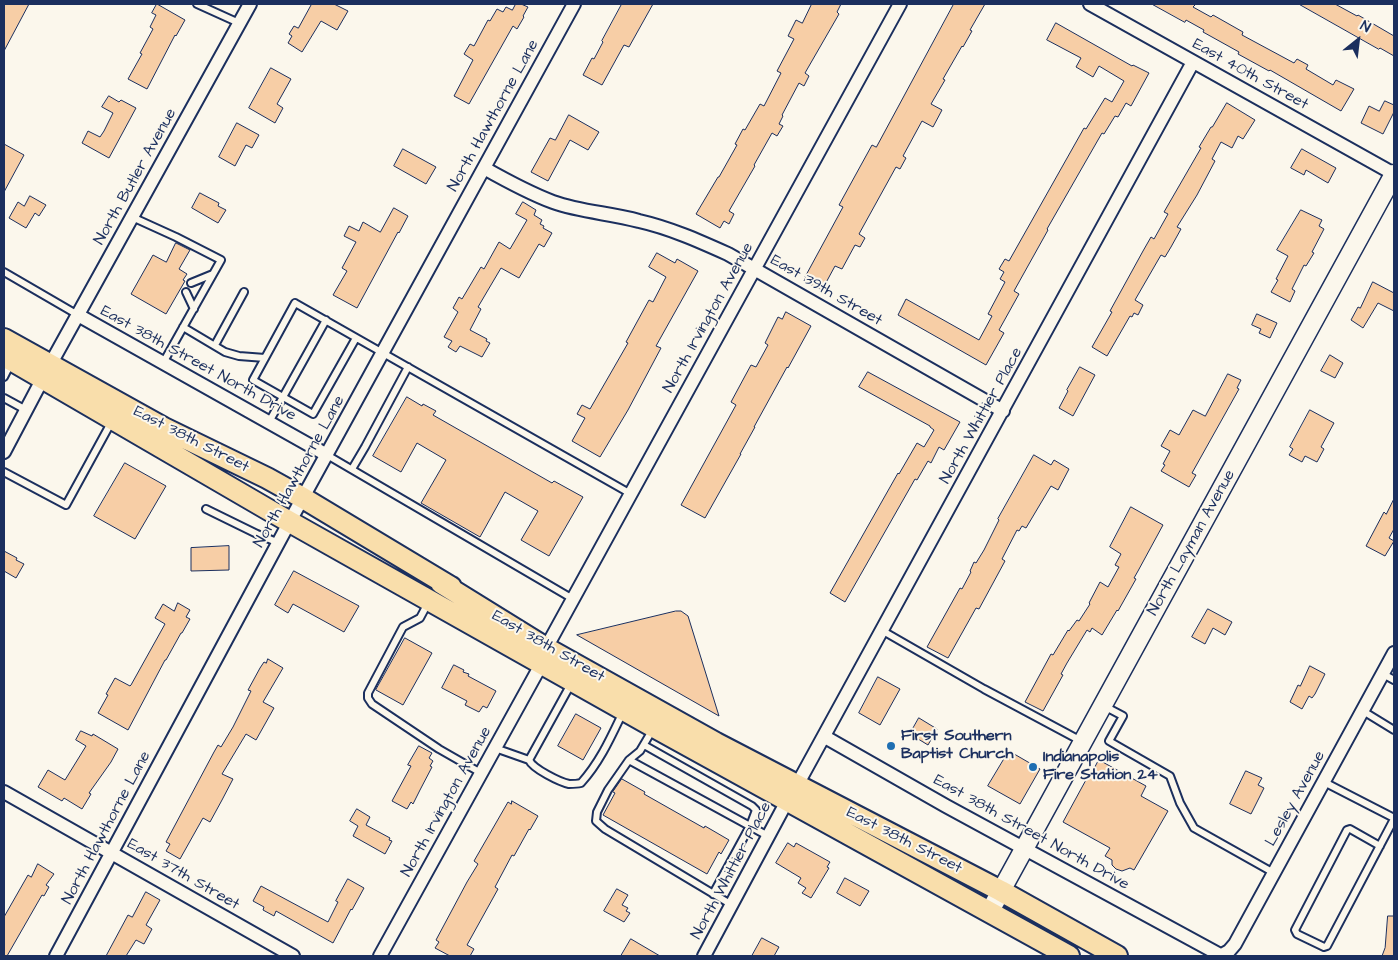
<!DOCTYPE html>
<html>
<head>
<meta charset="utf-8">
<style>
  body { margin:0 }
  #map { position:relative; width:1398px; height:960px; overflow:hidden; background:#fbf7ec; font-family:"Architects Daughter",sans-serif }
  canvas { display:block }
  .frame { position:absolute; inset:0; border:5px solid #1b2f5e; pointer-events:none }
  .north { position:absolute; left:1333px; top:15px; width:50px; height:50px; -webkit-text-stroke:4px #fbf7ec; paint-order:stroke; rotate:29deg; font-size:14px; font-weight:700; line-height:20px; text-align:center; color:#1b2f5e }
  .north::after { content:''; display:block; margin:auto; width:18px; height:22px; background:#1b2f5e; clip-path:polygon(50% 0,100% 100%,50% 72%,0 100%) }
</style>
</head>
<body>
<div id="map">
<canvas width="1398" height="960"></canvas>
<div class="frame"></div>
<div class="north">N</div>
</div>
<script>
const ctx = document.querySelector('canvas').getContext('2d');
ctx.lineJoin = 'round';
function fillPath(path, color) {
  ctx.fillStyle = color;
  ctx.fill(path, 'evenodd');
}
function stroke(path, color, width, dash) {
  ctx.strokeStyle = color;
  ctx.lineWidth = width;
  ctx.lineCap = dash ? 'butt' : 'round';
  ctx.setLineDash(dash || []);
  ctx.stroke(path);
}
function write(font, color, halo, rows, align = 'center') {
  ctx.font = font + ' "Architects Daughter",sans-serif';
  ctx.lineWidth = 4;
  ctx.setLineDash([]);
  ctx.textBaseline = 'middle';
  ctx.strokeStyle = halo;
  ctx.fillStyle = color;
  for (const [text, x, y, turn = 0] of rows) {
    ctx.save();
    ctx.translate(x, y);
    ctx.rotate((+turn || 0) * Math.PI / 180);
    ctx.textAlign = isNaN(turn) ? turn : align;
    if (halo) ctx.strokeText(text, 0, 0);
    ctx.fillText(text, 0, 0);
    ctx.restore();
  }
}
const building = new Path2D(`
  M4 4H29L4 51Z
  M157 4 185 20 176 36 175 35 147 89 128 79 142 54 140 53 153 29 150 27 156 15 152 13Z
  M312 4H334L348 11 337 30 321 21 302 52 288 43 292 36 289 34 294 26 298 28Z
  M516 4H521L528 7 523 16 524 17 517 29 513 26 469 104 454 96 473 60 464 54 470 44 474 46 488 20 490 21 497 9 503 12 506 7 512 10Z
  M622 4H653L629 47 624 45 602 85 583 75 592 58 594 59 603 42 602 41Z
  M812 4H841L837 12 839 14 805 73 809 76 804 86 799 83 782 115 783 116 779 124 783 126 777 136 772 133 754 165 755 166 729 211 734 214 729 224 724 221 720 228 696 214 718 177H719L737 145 735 144 743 129 745 130 760 104 764 106 781 73 777 71 794 39 788 36 796 20 802 23Z
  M954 4H985L970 30 972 31 963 47 962 46 943 79 945 80 931 104 942 110 933 127 922 121 903 156 906 158 900 169 896 167 859 234 865 238 860 247 855 245 842 269 835 266 822 290 804 281 806 277H805L843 207 839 205 872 145 876 147Z
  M1152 4H1196L1193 7 1211 17 1213 15 1243 32 1242 35 1294 63 1297 59 1308 65 1306 69 1333 85 1336 80 1354 89 1341 111 1270 70 1269 71 1238 54 1239 52 1203 32 1204 30 1186 20 1185 22Z
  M1299 4H1335L1357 16 1358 15 1394 36V56L1380 48 1379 49Z
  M1056 23 1132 66 1133 65 1149 73 1131 106 1126 103 1118 117 1115 116 1104 134 1102 133 1047 229 1048 230 1014 291 1019 294 999 330 1004 333 986 365 898 315 906 299 979 340 992 316 988 314 1005 282 1000 279 1004 272 999 269 1005 259 1009 261 1084 128 1086 129 1105 98 1112 102 1124 81 1099 66 1093 77 1076 67 1081 58 1047 40Z
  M271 68 291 79 277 104 283 108 275 123 249 108Z
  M109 96 119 102 121 100 136 108 109 158 82 143 88 131 100 137 104 131 113 113 102 107Z
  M1385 101 1394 105V112L1383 134 1361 123 1369 106 1379 111Z
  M1227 103 1255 120 1243 139 1238 136 1232 148 1221 142 1212 159 1215 161 1197 195 1177 227 1181 229 1171 247 1165 257 1161 255 1135 300 1143 305 1138 315 1134 313 1132 317 1130 316 1107 356 1092 347 1112 312 1110 311 1143 251 1151 237 1154 239 1168 214 1164 212 1201 148 1199 147 1211 127H1212Z
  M569 115 599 132 588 150 570 140 548 181 531 172 550 138 555 140Z
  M237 123 259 135 252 148 246 145 235 166 219 157Z
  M4 144 24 155 4 192Z
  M403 149 436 167 426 184 394 166Z
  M1302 149 1336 168 1328 183 1306 170 1304 175 1291 168Z
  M200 193 219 203 218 206 226 210 218 223 192 208Z
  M30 196 46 205 39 216 35 213 26 228 9 218 18 202 24 206Z
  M523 202 536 210 534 215 542 220 540 224 544 226 543 228 552 233 544 247 539 244 519 278 501 268 478 307 481 309 470 330 487 339 486 341 490 343 482 357 460 346 456 352 448 347 452 341 444 337 458 312 453 308 459 297 462 299 481 267 484 269 499 242 510 249 527 220 516 214Z
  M394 208 408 216 399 233 398 232 357 308 333 295 347 271 342 268 356 242 344 236 349 226 359 231 363 222 380 232Z
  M1301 210 1322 220 1319 226 1324 229 1312 252 1314 253 1306 266 1304 265 1292 289 1295 291 1290 302 1271 292 1278 280 1276 279 1288 256 1277 250Z
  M176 243 190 250 179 269 187 274 183 280 185 281 166 314 131 294 153 255 166 262Z
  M657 253 675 263 677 259 698 271 656 346 661 348 628 410 600 457 572 441 585 418 577 414 582 405 590 409 628 343 626 342 649 300 653 302 666 277 649 267Z
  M1373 282 1394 293V311L1378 303 1363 328 1351 320 1358 307 1360 308Z
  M786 312 811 326 788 368 787 367 754 427H755L740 454H741L705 518 681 505 736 405 731 402 745 376 751 365 756 367 768 345 765 343 778 317 782 319Z
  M1257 314 1277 323 1270 338 1259 333 1261 329 1252 325Z
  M1330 355 1343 363 1335 378 1321 371Z
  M1080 367 1095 375 1073 416 1059 408 1068 391 1067 390Z
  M868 372 960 422 944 450 939 447 931 463 928 461 917 480 915 479 845 602 830 593 898 473 899 474 917 443 924 447 934 430 930 427V426L859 387Z
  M1228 374 1241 380 1237 388 1239 389 1192 473 1196 475 1189 487 1161 471 1165 465 1163 464 1170 451 1161 446 1170 430 1179 435 1193 410 1205 416Z
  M407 397 422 406 423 404 436 411 433 415 552 483 554 481 583 497 549 556 521 540 538 511 505 492 480 537 421 503 446 460 417 443 401 472 373 456Z
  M1310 410 1334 423 1321 447 1324 449 1317 462 1305 456 1302 462 1289 455 1293 449 1290 447Z
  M1034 455 1051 465 1054 460 1069 469 1058 490 1051 486 1026 528 1022 526 1019 531 1017 530 1002 559 1005 561 979 609 976 608 948 658 927 647 960 588 962 589 971 572 970 571 974 562 976 563 984 550 999 520 998 519Z
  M125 463 166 486 135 539 94 516Z
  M1394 499V529L1389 538 1394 541 1385 556 1366 546 1384 512 1386 514Z
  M1131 507 1163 525 1138 571 1134 578 1136 579 1118 611 1117 610 1102 635 1092 628 1090 632 1087 630 1067 663 1061 674 1063 675 1043 711 1025 702 1051 654 1053 655 1068 630 1069 631 1077 620 1079 621 1090 604 1089 603 1100 582 1108 587 1119 567 1115 565 1121 554 1110 547Z
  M229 546V570L191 571V548Z
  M4 551 17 558 16 560 24 564 16 578 4 571Z
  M294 571 359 606 344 632 293 604 288 613 275 605Z
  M178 603 190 610 186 617 190 619 182 633H181L166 660H165L128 730 98 713 108 695 106 694 115 678 130 686 131 685 165 624 155 618 163 604 174 611Z
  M1208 609 1232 622 1225 635 1213 628 1205 644 1192 637Z
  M676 611H681L688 616 719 716 577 635Z
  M405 638 432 653 403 705 376 690Z
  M268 659 283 668 263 702 274 708 256 740 246 734 222 774 233 779 222 800 210 822 203 818 180 859 166 851 170 844 166 842 214 752 218 745 221 747 233 727 251 691 248 690 260 668 264 662 266 663Z
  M454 665 464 670 463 672 469 674 468 676 496 691 487 708 483 706 479 712 465 705 467 701 442 688Z
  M1310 666 1325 674 1315 694 1312 698 1309 696 1302 709 1290 702 1298 685 1300 686Z
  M878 677 900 689 880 725 859 713Z
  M576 714 601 728 583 760 558 746Z
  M919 718 937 729 928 745 910 734Z
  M81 731 92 736 93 734 118 749 111 762 89 793 91 794 82 809 64 798 62 801 38 787 48 770 65 780 86 746 76 740Z
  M419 746 432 753 429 758 433 761 430 766 432 767 420 790 413 804 411 802 407 809 392 801 411 766 408 765Z
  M1009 751 1040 769 1020 804 988 786Z
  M1099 760 1146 786 1141 796 1168 811 1134 870 1130 868 1122 871 1116 869 1112 865V860L1105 856 1110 848 1063 822 1087 778 1088 779Z
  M1246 771 1262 778 1258 785 1264 788 1251 814 1230 804Z
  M622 779 645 792 644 794 704 828 705 826 729 840 721 854 719 852 707 874 603 815 615 793 613 792Z
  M512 801 538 816 530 830 529 829 514 856 512 855 495 887 498 889 467 945 474 949 470 956H450L435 948 439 942 436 940 467 882 478 864 474 861 508 802 511 804Z
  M357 809 370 817 366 825 390 838 389 840 392 841 385 854 353 836 358 826 350 821Z
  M788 843 794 847 796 843 830 862 827 867 829 868 811 898 802 893 806 888 798 883 801 878 776 863Z
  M38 864 54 874 46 885 49 887 44 896 42 895 7 956H4V917L28 875 31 877Z
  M845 878 869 891 860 906 837 893Z
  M348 879 364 888 352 910 351 909 333 943 276 911 274 916 263 910 264 907 253 901 261 886 328 922 338 902 336 901Z
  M617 889 628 895 622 905 628 908 626 911 630 913 624 922 604 911Z
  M146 892 160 900 146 925 152 929 144 944 136 940 126 956H106L128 915 132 917Z
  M1388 916H1394V956H1382L1385 948Z
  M762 938 779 947 774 956H752Z
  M631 939 660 956H621Z`);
fillPath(building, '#f7cea6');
stroke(building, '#1b2f5e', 1);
const lane = new Path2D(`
  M197 4 239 23
  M132 217 176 237 221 260 163 363
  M4 272 78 315
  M191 283 213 274
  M186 292 194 309
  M183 327 225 352 239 356 265 358
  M356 338 313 414 253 380 295 303C407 366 519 430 631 494
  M215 345 244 292
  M4 377 11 363
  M4 398 26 410
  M269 422 326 320
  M327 455 573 599
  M352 469 365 447 408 367
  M4 472 66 505 112 421
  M206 509 257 534 279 543
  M428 603 420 618 403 627 368 693V698L372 704 439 749 481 773
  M883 631 984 689 1083 742
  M1383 674 1394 680
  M571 684 529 760C533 769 560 782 569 784 574 784 577 784 581 783 600 762 611 737 623 712
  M1104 706 1123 716 1109 741 1170 776 1180 803 1194 828 1274 873
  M1363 711 1394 730
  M653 729 640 751 629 760 608 790 597 812 596 821 605 829 732 905
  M644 745 752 806 756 810 750 826 713 894
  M495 748 529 760
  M629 760 768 836
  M1324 782 1394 818
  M1380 846 1350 829 1347 830 1295 930 1297 934 1324 947 1327 946 1394 819`);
const street = new Path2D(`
  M1090 4 1394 174
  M484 168C507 181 529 193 553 202 581 212 610 213 639 221 670 228 699 241 728 254L1003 411
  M78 315 327 455
  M50 365 250 4
  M4 452 43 378
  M546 648 900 4
  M825 737 946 806 1222 956
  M797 785 1193 62
  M4 792 293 956
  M56 956 290 521 574 4
  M380 956 542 663
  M704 956 787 801
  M1220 956 1229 951 1235 944 1394 653`);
const secondary = new Path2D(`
  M990 911 1394 174`);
const primary = new Path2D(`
  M4 339 164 428 267 478 303 498 451 587
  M4 356 274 513 654 727 1069 956
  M451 587 441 583 546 648 716 743 1001 891 1117 956`);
stroke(lane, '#1b2f5e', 10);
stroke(street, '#1b2f5e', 16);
stroke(secondary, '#1b2f5e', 21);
stroke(primary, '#1b2f5e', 24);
stroke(lane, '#fbf7ec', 6);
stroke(street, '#fbf7ec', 12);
stroke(secondary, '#fbf7ec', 18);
stroke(primary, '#f9deab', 20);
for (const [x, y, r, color] of [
  [891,746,5,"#1f6fb2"],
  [1033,767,5,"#1f6fb2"]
]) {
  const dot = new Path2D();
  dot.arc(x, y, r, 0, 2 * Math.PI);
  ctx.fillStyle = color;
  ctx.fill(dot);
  stroke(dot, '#fbf7ec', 2);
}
write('16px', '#1b2f5e', '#fbf7ec', [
  ["East 40th Street",1250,75,29],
  ["North Hawthorne Lane",494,116,-61],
  ["North Butler Avenue",136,177,-61],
  ["East 39th Street",826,291,30],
  ["North Irvington Avenue",709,318,-61],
  ["East 38th Street North Drive",198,364,29],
  ["North Whittier Place",982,416,-61],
  ["East 38th Street",191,440,27],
  ["North Hawthorne Lane",300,472,-61],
  ["North Layman Avenue",1192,543,-61],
  ["East 38th Street",548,647,30],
  ["Lesley Avenue",1296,799,-61],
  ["North Irvington Avenue",447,802,-61],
  ["North Hawthorne Lane",107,828,-62],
  ["East 38th Street North Drive",1031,833,29],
  ["East 38th Street",904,841,27],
  ["North Whittier Place",732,871,-62],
  ["East 37th Street",183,875,30]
]);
write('bold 16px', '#1b2f5e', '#fbf7ec', [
  ["First Southern",901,737],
  ["Baptist Church",901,755],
  ["Indianapolis",1043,758],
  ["Fire Station 24",1043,776]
], 'left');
</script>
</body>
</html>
